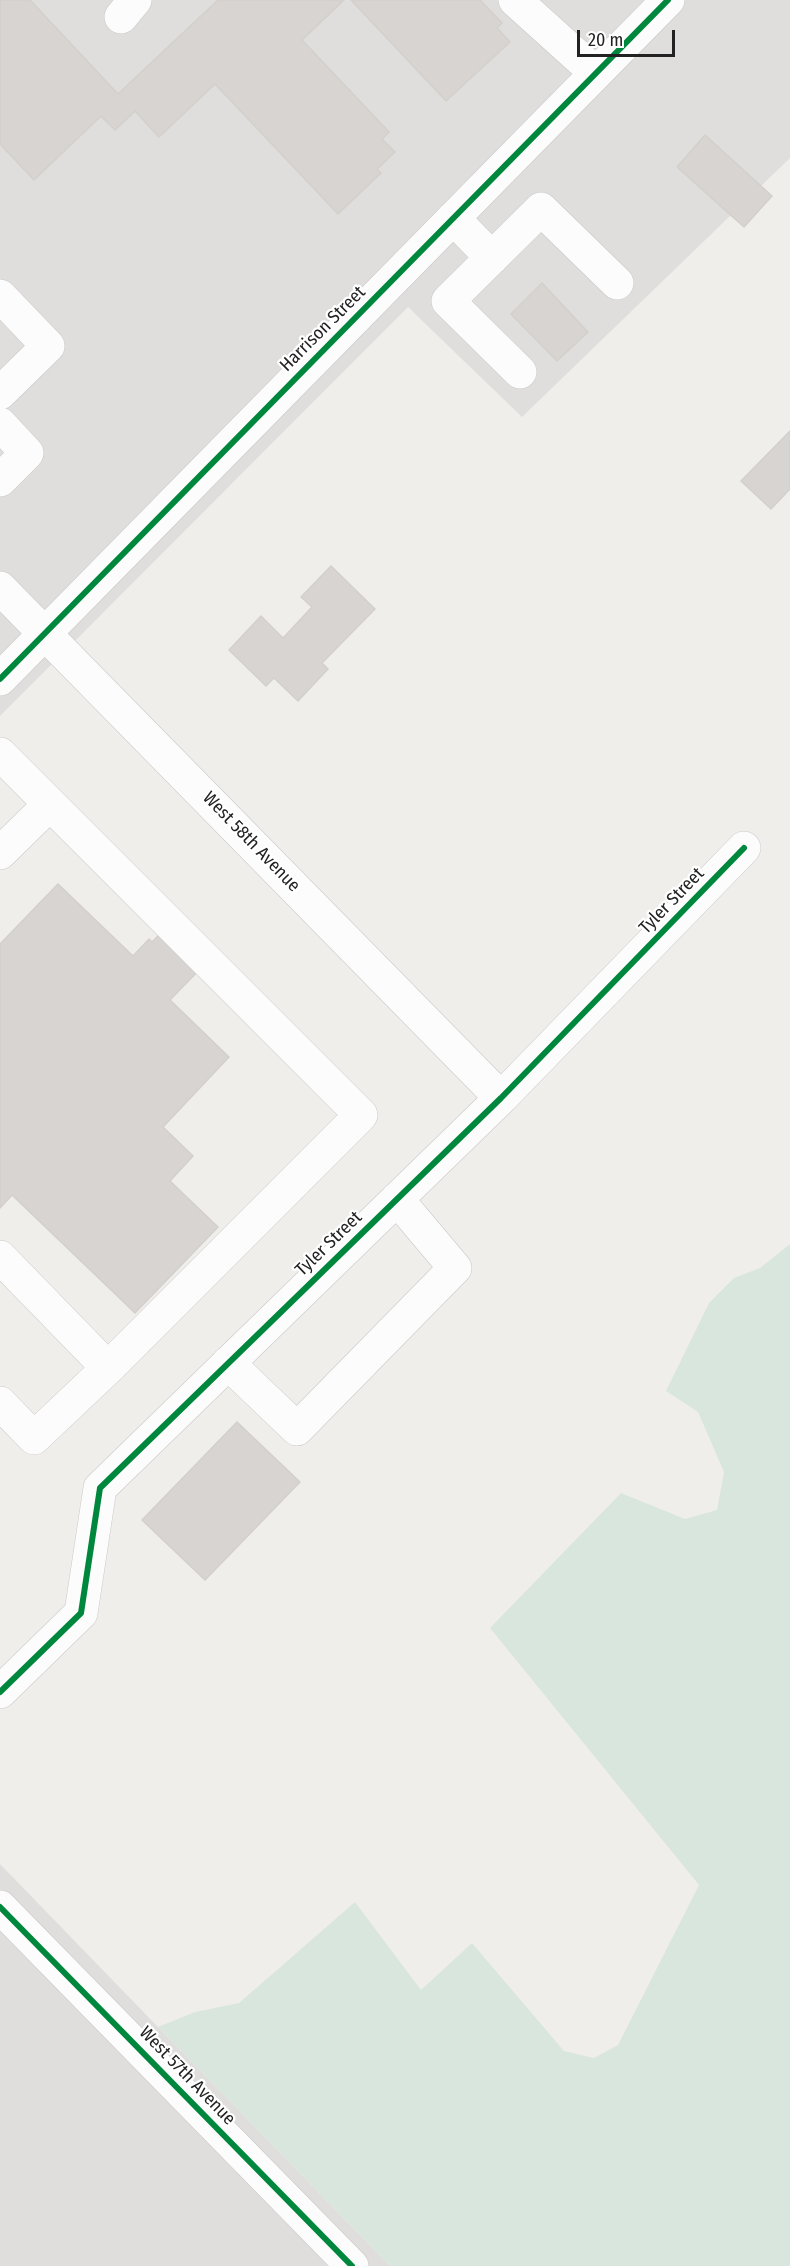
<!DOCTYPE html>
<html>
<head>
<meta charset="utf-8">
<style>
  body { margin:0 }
  #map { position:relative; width:790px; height:2266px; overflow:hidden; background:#f0eeeb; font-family:"Fira Sans Condensed",sans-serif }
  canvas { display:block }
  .scale { position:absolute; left:577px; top:30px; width:98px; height:27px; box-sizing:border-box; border:3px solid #222; border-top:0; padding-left:8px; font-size:18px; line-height:21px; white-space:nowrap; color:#222; -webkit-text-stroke:4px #fff; paint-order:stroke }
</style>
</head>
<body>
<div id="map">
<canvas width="790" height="2266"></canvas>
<div class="scale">20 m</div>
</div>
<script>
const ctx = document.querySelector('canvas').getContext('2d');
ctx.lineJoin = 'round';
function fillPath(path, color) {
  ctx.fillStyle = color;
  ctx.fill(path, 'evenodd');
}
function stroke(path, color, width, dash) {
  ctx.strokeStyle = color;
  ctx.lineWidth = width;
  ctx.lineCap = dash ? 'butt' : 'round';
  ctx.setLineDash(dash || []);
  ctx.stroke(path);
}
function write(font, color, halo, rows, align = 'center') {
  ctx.font = font + ' "Fira Sans Condensed",sans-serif';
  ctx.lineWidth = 4.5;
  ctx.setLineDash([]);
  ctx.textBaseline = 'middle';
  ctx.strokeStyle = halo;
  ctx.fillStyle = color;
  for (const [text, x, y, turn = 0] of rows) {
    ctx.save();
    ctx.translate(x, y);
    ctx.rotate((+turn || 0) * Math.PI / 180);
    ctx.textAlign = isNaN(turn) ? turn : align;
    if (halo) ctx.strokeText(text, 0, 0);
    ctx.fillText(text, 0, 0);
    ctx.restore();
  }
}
fillPath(new Path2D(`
  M0 0H790V158L522 417 408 307 0 716Z
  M0 1864 158 2027 390 2266H0Z`), '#dfdedc');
fillPath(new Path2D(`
  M790 1244V2266H390L158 2027 195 2012 239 2003 355 1902 421 1990 472 1943 564 2051 594 2058 618 2045 699 1885 490 1628 621 1493 685 1519 717 1510 724 1472 698 1412 666 1391 709 1303 734 1278 760 1268Z`), '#d9e6de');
const building = new Path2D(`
  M0 0H30L118 94 218 0H344L302 40 389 132 382 139 395 152 377 169 381 173 338 214 215 84 159 137 135 111 115 130 101 116 34 180 0 144Z
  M351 0H480L502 23 497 28 510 42 446 101Z
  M705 135 772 196 744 227 677 167Z
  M542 283 588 332 557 361 511 314Z
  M790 431V489L771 509 741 481Z
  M331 566 375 609 322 663 328 669 298 701 274 678 266 686 229 650 261 616 283 638 312 607 301 597Z
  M58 884 133 956 149 939 152 942 165 929 203 966 170 1000 229 1057 163 1127 193 1156 170 1181 218 1227 135 1313 12 1195 0 1208V944Z
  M237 1422 300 1482 205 1580 142 1520Z`);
fillPath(building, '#d7d4d2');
stroke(building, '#d3d0cc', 1.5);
const minor = new Path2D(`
  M515 0 596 73
  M121 17 135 0
  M453 218 492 258
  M0 296 48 346 0 393
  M520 372 448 301 541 209 617 283
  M0 424 27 453 0 480
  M0 588 501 1098
  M0 679 668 0
  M0 754 361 1115 108 1368 34 1438 0 1403
  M0 853 50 804
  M0 1257 108 1368
  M228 1363 297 1429 455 1268 397 1199
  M0 1692 81 1613 100 1488 501 1098 744 848
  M0 1907 352 2266`);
stroke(minor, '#c9c8c7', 34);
stroke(minor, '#fdfcfc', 33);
stroke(new Path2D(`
  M0 679 668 0
  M0 1692 81 1613 100 1488 501 1098 744 848
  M0 1907 352 2266`), '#00873e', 6);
write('18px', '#222', '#fff', [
  ["Harrison Street",323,329,-45],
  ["West 58th Avenue",251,842,46],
  ["Tyler Street",672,901,-46],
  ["Tyler Street",329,1244,-44],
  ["West 57th Avenue",187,2076,46]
]);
</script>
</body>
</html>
